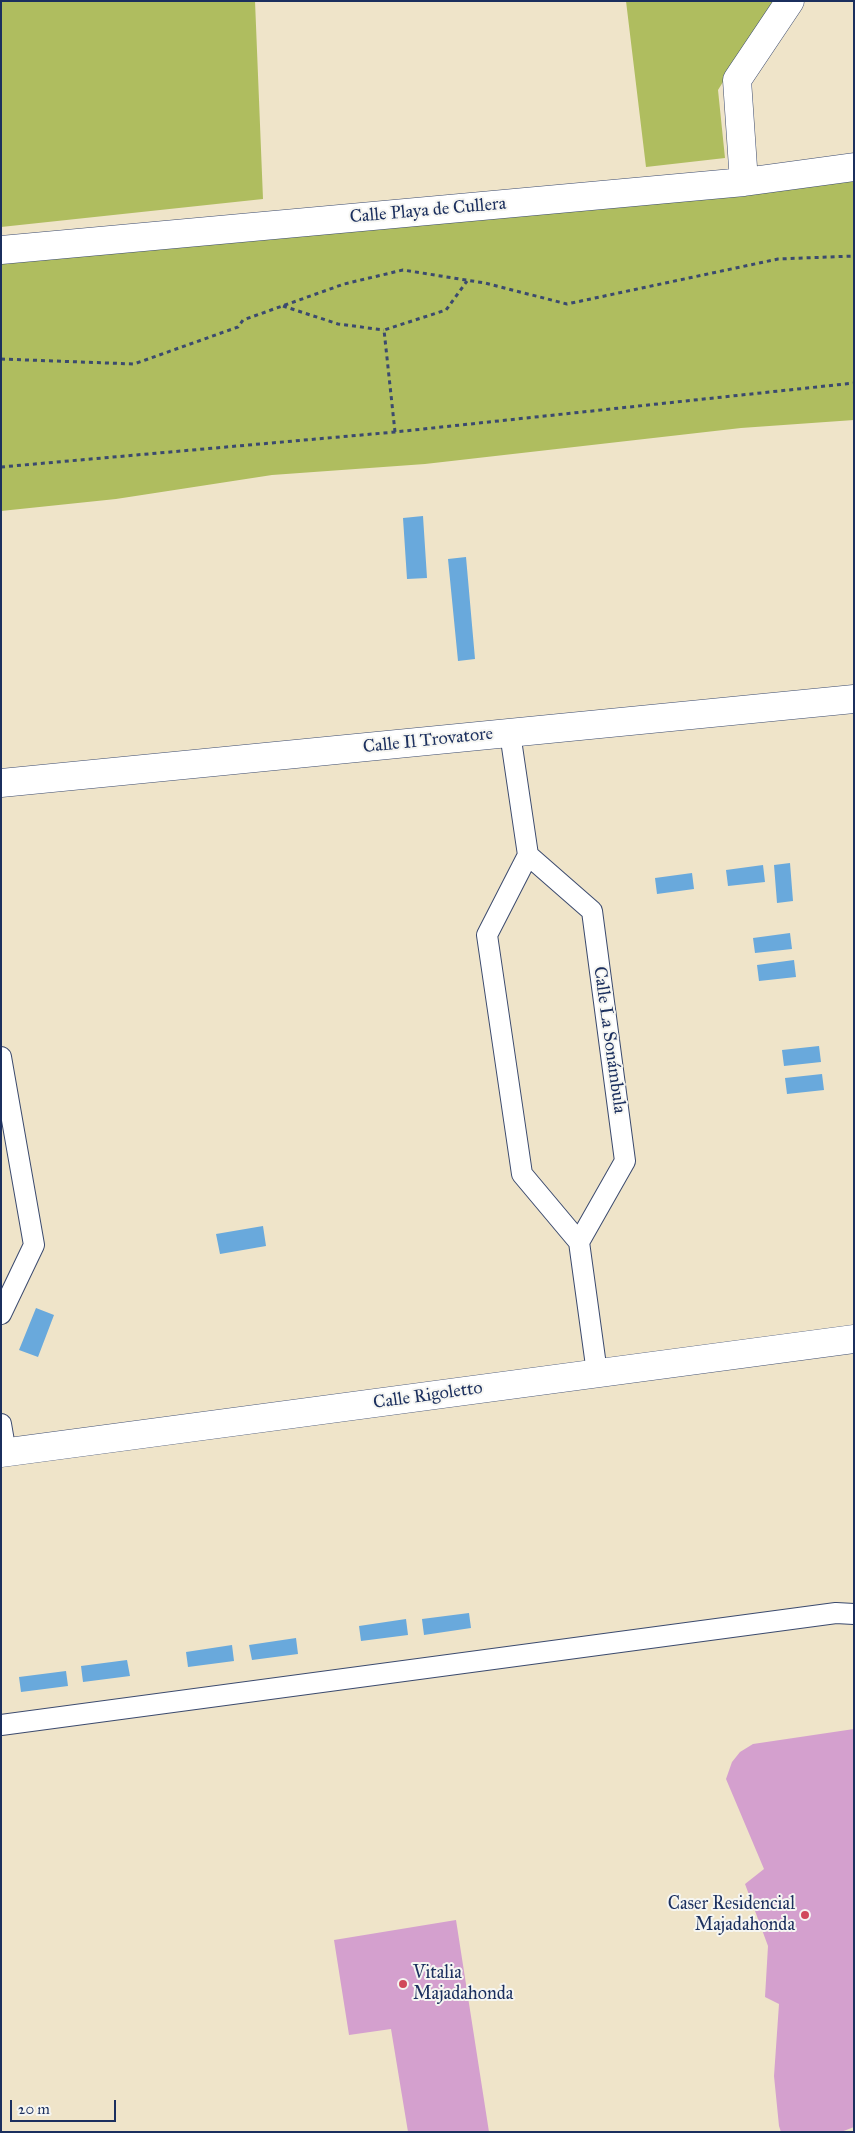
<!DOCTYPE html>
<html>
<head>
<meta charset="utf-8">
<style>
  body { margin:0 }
  #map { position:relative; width:855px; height:2133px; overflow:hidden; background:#efe4c9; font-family:"IM FELL Great Primer",serif }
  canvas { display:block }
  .frame { position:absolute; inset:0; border:2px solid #1b2f5e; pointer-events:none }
  .scale { position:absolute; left:10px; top:2100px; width:106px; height:22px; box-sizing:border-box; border:2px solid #1b2f5e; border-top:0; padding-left:6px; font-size:15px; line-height:18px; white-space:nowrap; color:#1b2f5e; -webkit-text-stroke:4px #f6f6f2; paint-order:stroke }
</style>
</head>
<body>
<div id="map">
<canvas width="855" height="2133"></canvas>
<div class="frame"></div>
<div class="scale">20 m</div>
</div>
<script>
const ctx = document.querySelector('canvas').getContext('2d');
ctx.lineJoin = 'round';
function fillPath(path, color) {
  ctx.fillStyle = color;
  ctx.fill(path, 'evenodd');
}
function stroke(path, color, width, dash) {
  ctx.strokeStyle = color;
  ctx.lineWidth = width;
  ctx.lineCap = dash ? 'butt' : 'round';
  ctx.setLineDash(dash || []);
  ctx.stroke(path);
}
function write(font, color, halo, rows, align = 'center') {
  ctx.font = font + ' "IM FELL Great Primer",serif';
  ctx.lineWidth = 4;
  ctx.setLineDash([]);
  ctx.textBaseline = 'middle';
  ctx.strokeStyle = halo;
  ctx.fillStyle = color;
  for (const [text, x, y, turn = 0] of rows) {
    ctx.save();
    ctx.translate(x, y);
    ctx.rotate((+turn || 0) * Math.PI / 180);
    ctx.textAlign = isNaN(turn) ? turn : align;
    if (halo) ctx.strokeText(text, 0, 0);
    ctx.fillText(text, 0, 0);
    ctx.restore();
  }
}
fillPath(new Path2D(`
  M1 1H255L263 199 1 227Z
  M626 1H773L718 90 725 158 646 167Z
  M854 177V420L741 428 425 464 272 475 116 499 1 511V260Z`), '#afbd5f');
fillPath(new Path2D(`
  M423 516 427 578 407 579 403 518Z
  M466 557 475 659 458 661 448 559Z
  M790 863 793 901 777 903 774 865Z
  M763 865 765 882 728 886 726 870Z
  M692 873 694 889 657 894 655 878Z
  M790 933 792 949 755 953 753 938Z
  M794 960 796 977 759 981 757 965Z
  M819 1046 821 1062 784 1066 782 1050Z
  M822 1074 824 1090 787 1094 785 1078Z
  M263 1226 266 1246 220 1254 216 1234Z
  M36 1308 54 1315 38 1357 19 1350Z
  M469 1613 471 1628 424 1635 422 1619Z
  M406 1619 408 1635 361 1641 359 1626Z
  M296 1638 298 1654 252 1660 249 1645Z
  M232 1645 234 1661 188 1667 186 1652Z
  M127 1660 130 1676 83 1682 81 1666Z
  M66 1671 68 1686 21 1692 19 1677Z`), '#69a9dc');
fillPath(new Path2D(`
  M854 1729V2127L841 2132H781L779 2126 774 2076 779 2004 765 1997 768 1946 745 1884 764 1869 726 1779 732 1762 740 1752 753 1744Z
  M456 1920 489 2132H408L391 2029 349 2035 334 1940Z`), '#d4a0ce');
const lane = new Path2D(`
  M510 733 528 855 487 935 522 1174 579 1242 597 1373
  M528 855 592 911 625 1161 579 1242
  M1 1057 34 1245 1 1314
  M1 1424 6 1453
  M1 1725 836 1613 854 1614`);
const street = new Path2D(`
  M744 182 737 80 790 1
  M1 250 744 182 854 167
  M1 783 854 699
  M1 1453 854 1339`);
stroke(lane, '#3b4a6e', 22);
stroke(street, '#3b4a6e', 29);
stroke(new Path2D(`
  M283 306 338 324 384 330
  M1 359 134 364 238 327 243 320 344 284 403 270 485 283 567 304 778 259 854 256
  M395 432 384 330 446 310 467 281
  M1 467 395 432 854 383`), '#3b4a6e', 3, [4, 4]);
stroke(lane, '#fff', 20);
stroke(street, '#fff', 28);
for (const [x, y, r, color] of [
  [805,1915,5,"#d1495b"],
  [403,1984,5,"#d1495b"]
]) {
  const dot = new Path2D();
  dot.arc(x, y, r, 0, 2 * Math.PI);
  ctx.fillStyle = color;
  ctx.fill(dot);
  stroke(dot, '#f6f6f2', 2);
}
write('18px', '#1b2f5e', '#f6f6f2', [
  ["Calle Playa de Cullera",428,211,-5],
  ["Calle Il Trovatore",428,741,-6],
  ["Calle La Sonámbula",609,1040,82],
  ["Calle Rigoletto",428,1396,-8]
]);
write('18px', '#1b2f5e', '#f6f6f2', [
  ["Caser Residencial",795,1905],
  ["Majadahonda",795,1926],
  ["Vitalia",413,1974,"left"],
  ["Majadahonda",413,1995,"left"]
], 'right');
</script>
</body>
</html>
